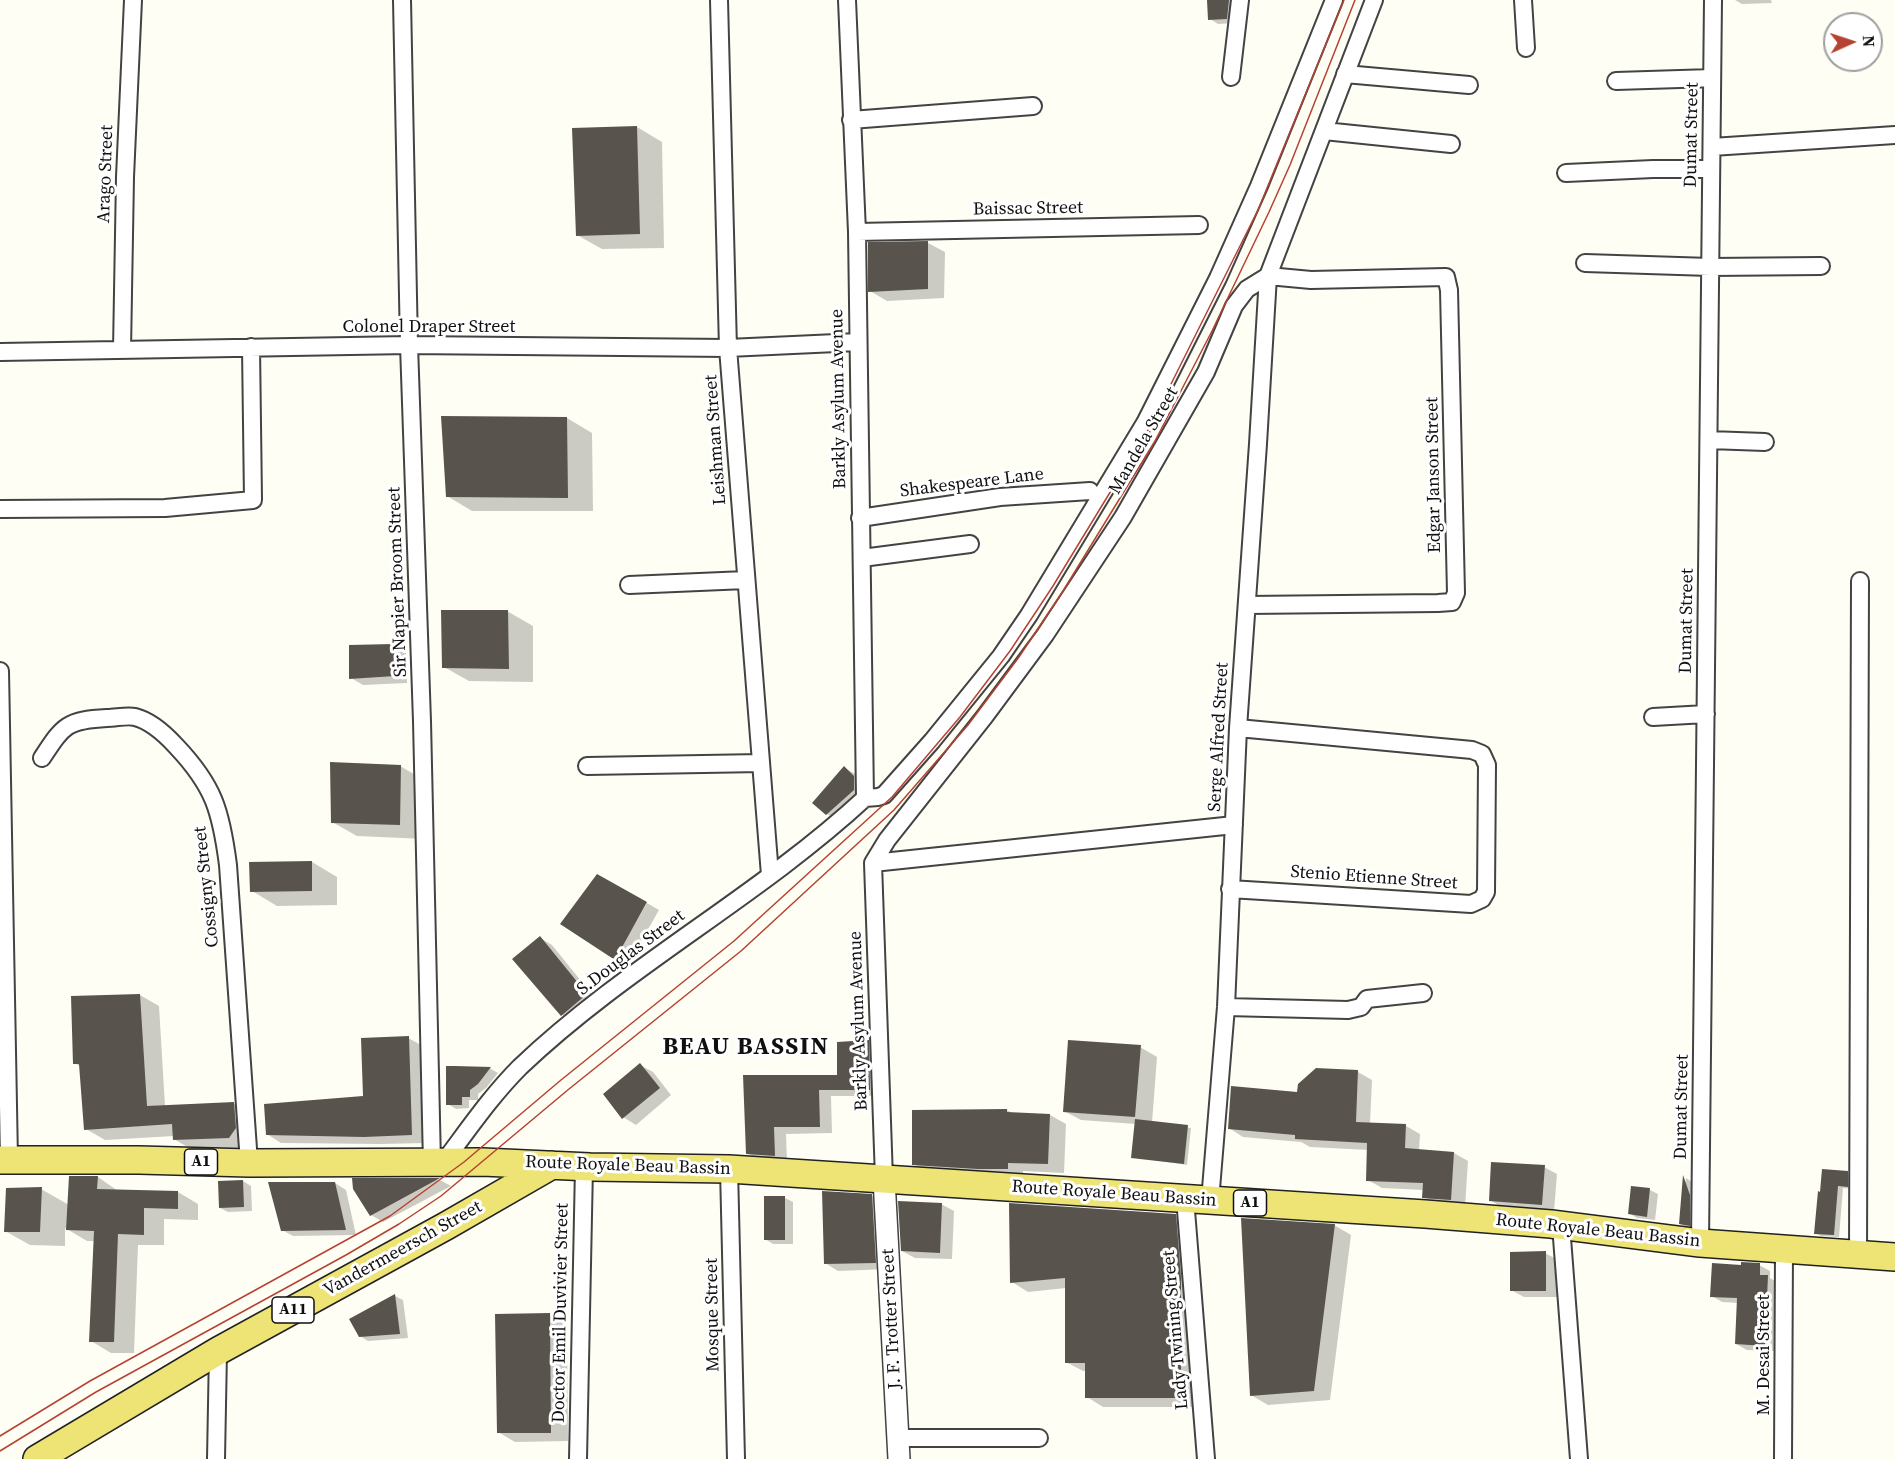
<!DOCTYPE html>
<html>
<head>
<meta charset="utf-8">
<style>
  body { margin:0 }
  #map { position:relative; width:1895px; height:1459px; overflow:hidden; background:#fefef4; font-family:"Source Serif 4",serif }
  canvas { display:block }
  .north { position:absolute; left:1823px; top:12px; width:60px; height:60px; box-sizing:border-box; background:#fff; border:2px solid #9f9f9f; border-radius:50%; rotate:87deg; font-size:16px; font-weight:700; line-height:24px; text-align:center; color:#101010 }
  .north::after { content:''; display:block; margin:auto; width:21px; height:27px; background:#b64232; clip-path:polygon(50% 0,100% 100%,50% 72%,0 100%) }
</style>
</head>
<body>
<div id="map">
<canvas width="1895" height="1459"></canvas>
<div class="north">N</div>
</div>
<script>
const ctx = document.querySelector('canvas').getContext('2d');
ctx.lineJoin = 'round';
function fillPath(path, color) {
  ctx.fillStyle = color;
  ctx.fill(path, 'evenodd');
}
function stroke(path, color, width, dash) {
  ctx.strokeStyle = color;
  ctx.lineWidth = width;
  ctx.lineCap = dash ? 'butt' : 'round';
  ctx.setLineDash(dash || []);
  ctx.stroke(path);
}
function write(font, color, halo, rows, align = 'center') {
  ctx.font = font + ' "Source Serif 4",serif';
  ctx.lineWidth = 6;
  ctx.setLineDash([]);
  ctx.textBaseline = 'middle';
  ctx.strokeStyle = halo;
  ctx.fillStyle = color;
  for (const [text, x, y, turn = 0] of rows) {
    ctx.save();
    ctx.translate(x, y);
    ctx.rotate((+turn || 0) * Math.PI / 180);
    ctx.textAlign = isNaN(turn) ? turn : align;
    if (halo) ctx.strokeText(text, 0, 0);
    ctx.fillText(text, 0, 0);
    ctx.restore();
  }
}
fillPath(new Path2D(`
  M1209 0H1240L1235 23 1218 24 1210 19Z
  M1735 0H1771L1772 3 1742 4Z
  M637 127 662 142 664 248 602 249 577 235Z
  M928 243 945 252 944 298 887 301 870 291Z
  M567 418 592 433 593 511H472L447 496Z
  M507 611 533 626V682L469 681 444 667Z
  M394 645 406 652 407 683 363 685 351 678 350 646Z
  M400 766 426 781 425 839 357 836 332 822Z
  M844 768 861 777 871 787 844 824 827 814 814 802Z
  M312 862 337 877V905L277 906 252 891 250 863Z
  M647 903 659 910 628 965 615 958Z
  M540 938 552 945 598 1002 574 1022 562 1015Z
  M140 995 159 1006 165 1106 234 1104 253 1115 249 1148 194 1151 174 1139V1136L105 1140 86 1129 81 1067 75 1063 73 998Z
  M408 1038 423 1046 426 1143 380 1144 281 1143 267 1134 365 1097Z
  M868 1042 881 1049 882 1096H831L832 1133 786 1134 787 1162 760 1161 747 1153 744 1077 839 1076Z
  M1140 1047 1157 1057 1152 1123 1191 1128 1187 1165 1133 1157 1136 1124 1081 1120 1064 1111Z
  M640 1065 653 1072 671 1095 636 1125 623 1117Z
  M448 1068 491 1069 498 1073 486 1088 478 1094V1100H469V1108L456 1109 448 1104Z
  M1358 1072 1372 1080 1370 1124 1406 1126 1420 1134 1419 1151 1454 1153 1468 1161 1465 1207 1438 1205 1424 1197V1190L1382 1188 1368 1180 1369 1150 1310 1147 1301 1142 1243 1137 1229 1128 1298 1094Z
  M1007 1110 1012 1113 1050 1115 1066 1124 1064 1173 1023 1171V1177L930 1173 914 1164Z
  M1544 1167 1557 1174 1554 1211 1503 1208 1490 1200Z
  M1847 1173 1852 1176V1189L1843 1188 1839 1237 1821 1236 1816 1233 1819 1193Z
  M71 1177H98L118 1191 178 1192 198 1204V1220L164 1219V1245H138L134 1353H111L91 1341 95 1241H87L65 1228V1246L30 1245 5 1231 41 1189 69 1205Z
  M1686 1178 1692 1182 1698 1200 1697 1229 1688 1228 1680 1224Z
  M354 1180H440L451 1186 383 1222 371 1215Z
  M243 1181 251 1186 252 1211 228 1212 220 1208Z
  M335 1183 346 1190 356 1235 293 1236 282 1230Z
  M1650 1190 1658 1194 1655 1220 1637 1218 1629 1213Z
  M872 1196 884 1203 888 1269 838 1271 825 1263Z
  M785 1198 793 1202V1244H773L765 1239Z
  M941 1204 954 1211 952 1259 915 1258 902 1251Z
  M1175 1215 1192 1225 1198 1407H1103L1087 1397V1371H1083L1066 1362V1288L1028 1292 1012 1282Z
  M1334 1225 1351 1235 1330 1400 1268 1405 1251 1395Z
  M1545 1253 1558 1260V1297H1524L1511 1290Z
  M1759 1265 1770 1271V1278L1778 1283 1775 1351 1747 1350 1736 1344 1738 1303 1722 1302 1712 1296 1742 1267Z
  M395 1296 403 1300 408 1338 368 1341 360 1336Z
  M550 1315 567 1325 568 1441 515 1442 498 1432Z`), '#0003');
fillPath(new Path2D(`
  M1207 0H1229L1227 19 1208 20Z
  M637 126 640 234 576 236 572 128Z
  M928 241V289L868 292V242Z
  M441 416 567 417 568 498 446 497Z
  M441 610H508L509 669 442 668Z
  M394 644 395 676 349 679V645Z
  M330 762 401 765 400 825 331 823Z
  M844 766 854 776V790L826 815 812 803Z
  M312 861V891L250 892 249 862Z
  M597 874 647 902 615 960 560 924Z
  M540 936 587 994 561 1016 512 959Z
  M140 994 147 1106 234 1102 236 1128 229 1138 173 1140 172 1124 84 1130 79 1064H73L71 996Z
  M409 1036 412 1135 364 1137 266 1135 264 1104 363 1096 361 1038Z
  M869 1040 870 1090H819L820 1127H774L775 1156 746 1154 743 1075H837V1042Z
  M1068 1040 1141 1045 1135 1117 1063 1112Z
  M640 1063 660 1088 622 1119 603 1094Z
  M446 1066H455L491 1067 478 1084 470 1090V1097H462V1105H446Z
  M1316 1068 1358 1070 1356 1122 1406 1124 1405 1148 1454 1152 1451 1200 1422 1198 1423 1183 1366 1181 1367 1143 1295 1139V1135L1228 1129 1231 1086 1297 1092 1298 1084Z
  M1007 1109V1112L1050 1114 1048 1164 1008 1163V1169H978L912 1165V1110Z
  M1135 1119 1188 1125 1184 1164 1131 1158Z
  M1491 1162 1545 1165 1542 1205 1489 1201Z
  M1822 1169 1848 1171V1187L1838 1186 1834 1235 1814 1234 1818 1191 1820 1192Z
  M1683 1175 1690 1195V1226L1679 1224Z
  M69 1176H98L97 1189 178 1191V1209L144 1208V1235L118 1234 114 1342H89L94 1231 66 1230Z
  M352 1178H440L370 1216 353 1189Z
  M243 1180 244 1207 219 1208 218 1181Z
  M268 1182H335L346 1230 281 1231Z
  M1631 1186 1650 1188 1647 1217 1628 1214Z
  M42 1187 40 1232H4L6 1188Z
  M822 1191 872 1194 876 1263 824 1264Z
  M764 1196H785V1240H764Z
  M898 1201 942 1203 940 1253 901 1251Z
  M1009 1203 1176 1214 1181 1278V1398H1085V1363H1065V1278L1010 1283Z
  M1241 1218 1335 1224 1314 1391 1250 1396Z
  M1546 1251V1291H1510V1252Z
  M1741 1262 1760 1263V1275H1768L1765 1346 1735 1344 1737 1298 1710 1297 1712 1263 1741 1265Z
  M395 1294 400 1334 359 1337 349 1319Z
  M550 1313 551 1433H497L495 1314Z`), '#58534d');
const minor = new Path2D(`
  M402 0 409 345 422 721 432 1163
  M719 0 728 348 770 875
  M847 0 857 232 865 798
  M1523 0 1526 48
  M1345 74 1469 85
  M1231 77 1240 0
  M1616 81 1712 78
  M851 120 1033 106
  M1324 131 1451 144
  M1712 147 1895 135
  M1566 173 1653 169H1711
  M857 232 1199 225
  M1585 263 1710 267 1821 266
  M122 350 125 177 133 0
  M0 352 409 345 728 348 858 342
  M1709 440 1765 442
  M0 509 165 508 253 500 251 347
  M860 518 1000 497 1090 491
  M862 558 970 544
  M629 585 746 580
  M0 671 9 1160
  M1653 717 1706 714
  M42 758C63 726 66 720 107 718 116 718 127 715 135 717 151 721 165 734 176 746 214 786 221 811 228 865L249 1163
  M587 766 761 763
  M865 798 878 797 884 795 932 741 1001 656 1029 615 1145 423 1218 278 1259 186 1334 0
  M873 863 1234 825
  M1230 889 1471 904 1482 899 1486 892 1487 765 1482 754 1472 750 1238 728
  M1226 1007 1348 1010 1361 1007 1367 999 1423 993
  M443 1163C468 1130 491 1096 520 1067 626 966 758 897 865 798
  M729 1169 736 1459
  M884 1179 873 863 887 840 985 716 1045 635 1123 517 1206 372 1234 306 1247 289 1268 276 1374 0
  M1185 1198 1206 1459
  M1210 1201 1226 1007 1238 728 1258 444 1268 276 1311 280 1446 277 1449 290 1456 593 1452 602 1438 603 1247 605
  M1561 1225 1579 1459
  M1700 1243 1713 0
  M1858 1255 1860 581
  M898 1438H1039
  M216 1459 218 1351
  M578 1459 584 1167
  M1783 1459 1784 1250`);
const tertiary = new Path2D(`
  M884 1179 899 1459`);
const primary = new Path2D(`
  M0 1160H139L249 1163 483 1162 590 1167 729 1169 1425 1214 1551 1224 1700 1243 1895 1257
  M37 1459 218 1351 446 1226 552 1165`);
stroke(minor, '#434343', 20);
stroke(tertiary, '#434343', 24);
stroke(primary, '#212121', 30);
stroke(minor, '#fff', 16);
stroke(tertiary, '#fff', 21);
stroke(primary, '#eee475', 27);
stroke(new Path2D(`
  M0 1436 90 1381 390 1216 464 1162 561 1080 734 941 892 797 960 717 1010 651 1053 586 1148 430 1258 210 1344 0
  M0 1451 96 1392 346 1255 399 1224 441 1196 569 1089 741 951 894 810 968 725 1019 657 1063 591 1155 441 1212 331 1269 212 1290 165 1355 0`), '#b64232', 1.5);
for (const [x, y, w] of [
  [201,1162,33],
  [1250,1203,33],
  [293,1310,42]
]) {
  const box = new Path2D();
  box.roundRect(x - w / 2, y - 13, w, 26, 4.5);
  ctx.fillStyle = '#fff';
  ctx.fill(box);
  stroke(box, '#101010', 1.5);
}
write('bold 16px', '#101010', null, [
  ["A1",201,1162],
  ["A1",1250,1203],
  ["A11",293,1310]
]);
write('18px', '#101010', '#fff', [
  ["Dumat Street",1692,135,-89],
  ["Arago Street",106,174,-88],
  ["Baissac Street",1028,209,-1],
  ["Colonel Draper Street",429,327],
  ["Barkly Asylum Avenue",839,399,-91],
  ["Leishman Street",716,440,-94],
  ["Mandela Street",1144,441,-60],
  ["Edgar Janson Street",1434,475,-91],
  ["Shakespeare Lane",972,483,-7],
  ["Sir Napier Broom Street",398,582,-92],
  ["Dumat Street",1687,621,-89],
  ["Serge Alfred Street",1219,737,-87],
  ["Stenio Etienne Street",1374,878,4],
  ["Cossigny Street",207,887,-96],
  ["S.Douglas Street",631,953,-37],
  ["Barkly Asylum Avenue",859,1021,-92],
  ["Dumat Street",1682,1107,-89],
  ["Route Royale Beau Bassin",628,1166,2],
  ["Route Royale Beau Bassin",1114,1194,4],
  ["Route Royale Beau Bassin",1598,1231,6],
  ["Vandermeersch Street",403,1249,-29],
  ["Doctor Emil Duvivier Street",561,1313,-89],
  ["Mosque Street",713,1315,-91],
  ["J. F. Trotter Street",892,1319,-93],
  ["Lady Twining Street",1176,1330,-95],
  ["M. Desai Street",1764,1355,-90]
]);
ctx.letterSpacing = '1.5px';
write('bold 24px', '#101010', '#fff', [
  ["BEAU BASSIN",746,1048]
]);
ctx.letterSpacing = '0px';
</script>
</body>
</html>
